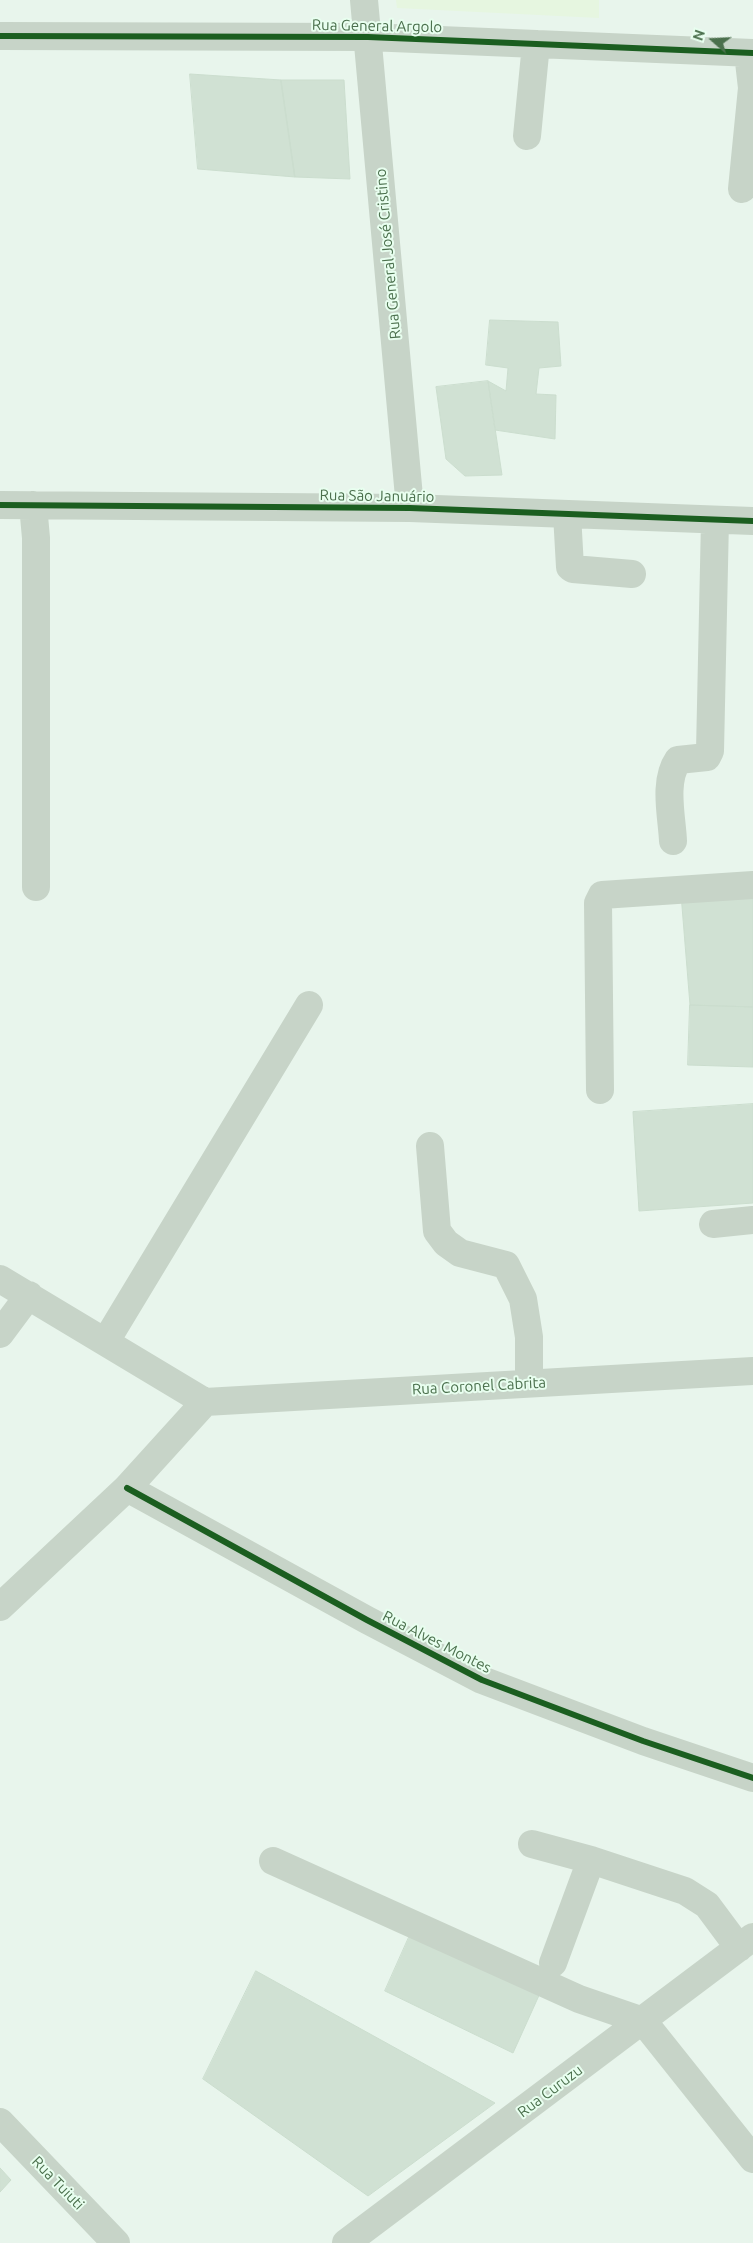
<!DOCTYPE html>
<html>
<head>
<meta charset="utf-8">
<style>
  body { margin:0 }
  #map { position:relative; width:753px; height:2243px; overflow:hidden; background:#e8f5ec; font-family:Ubuntu,sans-serif }
  canvas { display:block }
  .north { position:absolute; left:688px; top:15px; width:50px; height:50px; -webkit-text-stroke:4px #e8feef; paint-order:stroke; rotate:289deg; font-size:14px; font-weight:700; line-height:20px; text-align:center; color:#4b704d }
  .north::after { content:''; display:block; margin:auto; width:18px; height:22px; background:#4b704d; clip-path:polygon(50% 0,100% 100%,50% 72%,0 100%) }
</style>
</head>
<body>
<div id="map">
<canvas width="753" height="2243"></canvas>
<div class="north">N</div>
</div>
<script>
const ctx = document.querySelector('canvas').getContext('2d');
ctx.lineJoin = 'round';
function fillPath(path, color) {
  ctx.fillStyle = color;
  ctx.fill(path, 'evenodd');
}
function stroke(path, color, width, dash) {
  ctx.strokeStyle = color;
  ctx.lineWidth = width;
  ctx.lineCap = dash ? 'butt' : 'round';
  ctx.setLineDash(dash || []);
  ctx.stroke(path);
}
function write(font, color, halo, rows, align = 'center') {
  ctx.font = font + ' Ubuntu,sans-serif';
  ctx.lineWidth = 4;
  ctx.setLineDash([]);
  ctx.textBaseline = 'middle';
  ctx.strokeStyle = halo;
  ctx.fillStyle = color;
  for (const [text, x, y, turn = 0] of rows) {
    ctx.save();
    ctx.translate(x, y);
    ctx.rotate((+turn || 0) * Math.PI / 180);
    ctx.textAlign = isNaN(turn) ? turn : align;
    if (halo) ctx.strokeText(text, 0, 0);
    ctx.fillText(text, 0, 0);
    ctx.restore();
  }
}
fillPath(new Path2D(`
  M396 0H599V18L397 8Z`), '#e6f6e0');
const building = new Path2D(`
  M190 74 281 80 295 177 198 169Z
  M281 80H344L350 179 295 177Z
  M490 320 558 322 561 366 539 368 536 394 556 395 555 439 495 430 488 381 506 391 508 368 486 365Z
  M488 381 502 475 465 476 446 459 436 387Z
  M753 891V1007L690 1005 681 894Z
  M690 1005 753 1007V1067L688 1065Z
  M753 1104V1203L639 1211 633 1112Z
  M410 1935 541 1991 513 2053 385 1991Z
  M256 1971 495 2103 368 2196 203 2079Z
  M0 2168 11 2180 0 2192Z`);
fillPath(building, '#d0e1d3');
stroke(building, '#cbddce', 1);
stroke(new Path2D(`
  M364 0 410 508
  M0 36 368 37 753 53
  M527 136 536 44
  M742 189 752 88 748 53
  M0 505 410 508 753 521
  M33 505 36 538V887
  M567 514 570 567 573 569 632 574
  M673 841C672 817 663 782 678 760L707 757 710 751 715 520
  M600 1090 598 903 602 895 753 885
  M430 1146 437 1231 446 1243 460 1253 506 1265 523 1299 529 1337V1383
  M713 1224 753 1220
  M0 1279 205 1402
  M0 1334 29 1295
  M106 1341 309 1005
  M205 1402 753 1371
  M127 1488 367 1620 482 1680 643 1741 753 1778
  M0 1607 127 1488 205 1402
  M532 1844 591 1860 685 1891 707 1905 739 1948
  M273 1861 579 1999 643 2021 753 2159
  M553 1963 591 1860
  M0 2122 116 2243
  M346 2243 753 1937`), '#c7d4c8', 28);
stroke(new Path2D(`
  M0 36 368 37 753 53
  M0 505 410 508 753 521
  M127 1488 367 1620 482 1680 643 1741 753 1778`), '#1b5e20', 6);
write('15px', '#4b704d', '#e8feef', [
  ["Rua General Argolo",377,26,1],
  ["Rua General José Cristino",388,254,-95],
  ["Rua São Januário",377,496,1],
  ["Rua Coronel Cabrita",479,1386,-3],
  ["Rua Alves Montes",437,1642,27],
  ["Rua Curuzu",550,2091,-37],
  ["Rua Tuiuti",58,2183,46]
]);
</script>
</body>
</html>
